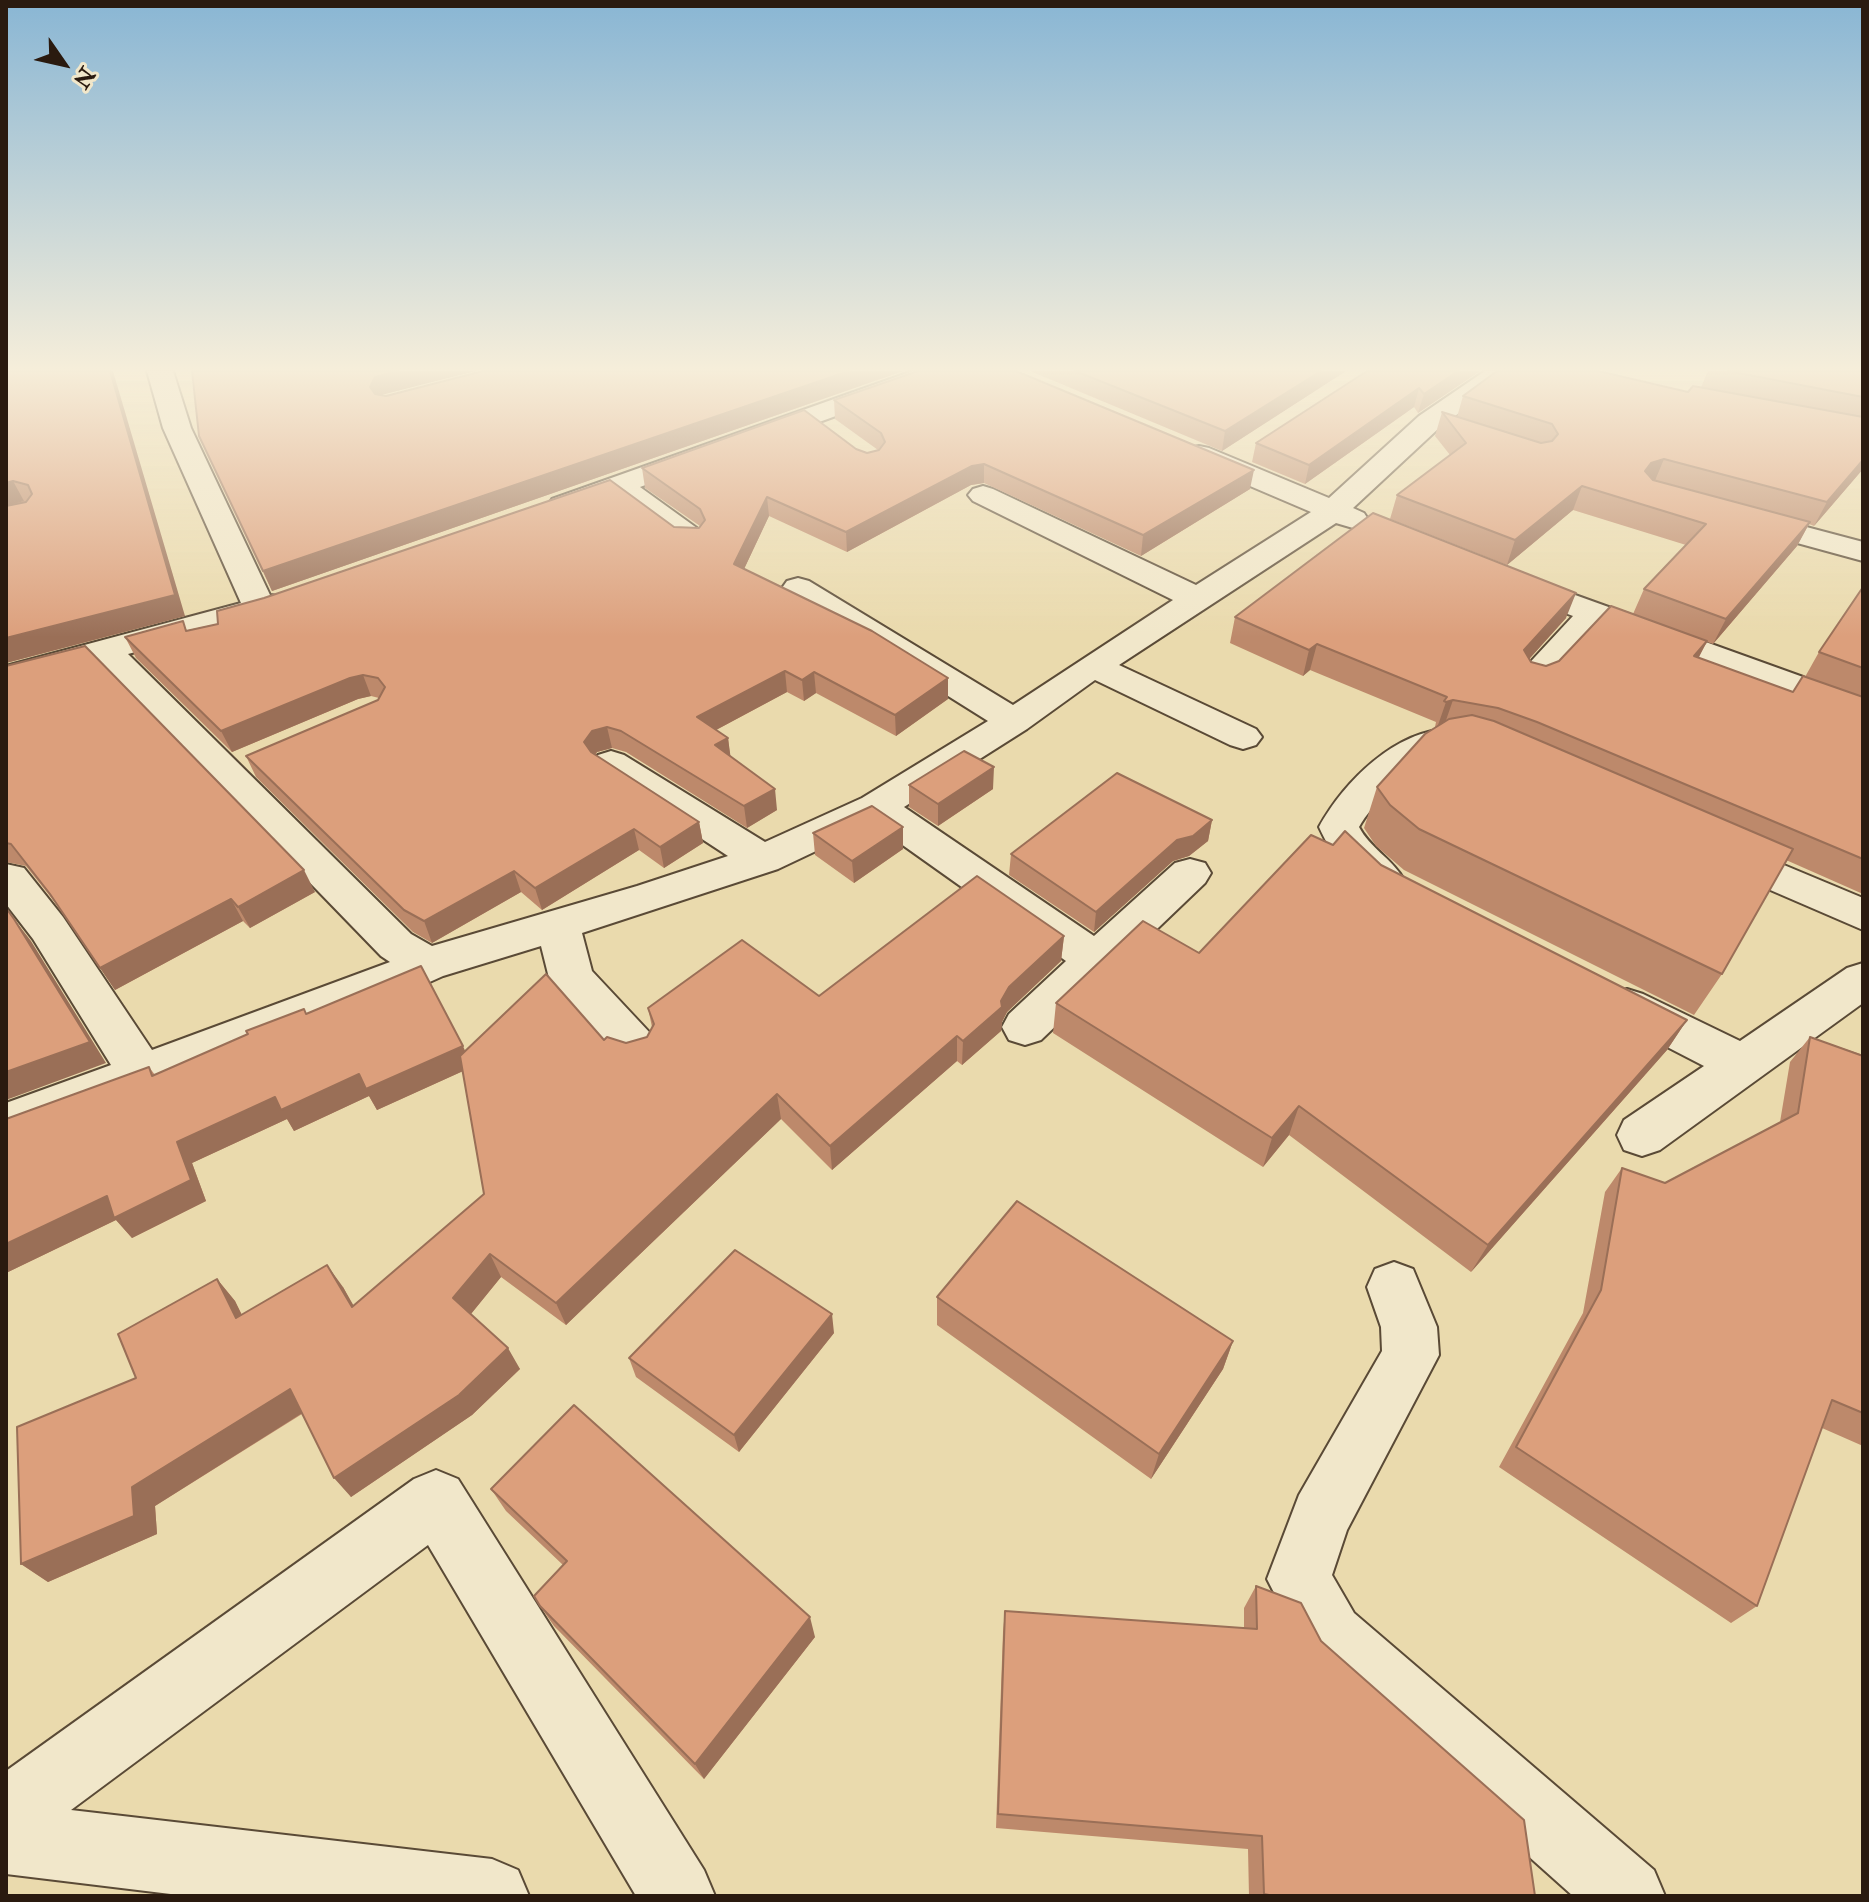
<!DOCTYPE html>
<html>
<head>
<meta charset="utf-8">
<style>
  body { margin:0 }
  #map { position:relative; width:1869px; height:1902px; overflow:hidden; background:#eadaad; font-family:"IM FELL Double Pica",serif }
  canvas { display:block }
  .frame { position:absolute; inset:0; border:8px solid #2a1a0f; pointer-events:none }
  .north { position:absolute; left:24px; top:24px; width:80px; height:80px; -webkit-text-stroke:6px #f1e7ca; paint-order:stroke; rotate:124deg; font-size:22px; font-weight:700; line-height:32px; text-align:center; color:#2a1a0f }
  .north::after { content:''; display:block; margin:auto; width:28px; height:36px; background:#2a1a0f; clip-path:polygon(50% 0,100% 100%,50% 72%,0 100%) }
</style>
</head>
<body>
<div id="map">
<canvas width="1869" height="1902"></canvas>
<div class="frame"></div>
<div class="north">N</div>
</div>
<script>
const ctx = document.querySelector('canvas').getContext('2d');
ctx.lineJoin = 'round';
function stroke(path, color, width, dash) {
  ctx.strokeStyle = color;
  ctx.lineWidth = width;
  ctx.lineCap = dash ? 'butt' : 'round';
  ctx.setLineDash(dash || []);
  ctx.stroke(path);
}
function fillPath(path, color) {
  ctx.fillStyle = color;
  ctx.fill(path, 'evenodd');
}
const street = new Path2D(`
  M147 371H173L191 428 270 595 287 597 291 604 287 611 272 616 128 654 411 934 432 946 637 886 728 856 598 771 592 763 598 755 611 751 624 755 765 842 862 798 988 721 787 595 782 588 787 581 798 578 809 581 1013 705 1173 600 973 501 968 495 973 489 983 486 993 489 1196 585 1311 512 1189 460 1185 454 1189 448 1199 446 1209 448 1329 498 1419 416 1485 371H1515L1439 428 1353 508 1364 513 1368 519 1364 525 1353 528 1336 523 1119 665 1256 729 1262 737 1256 745 1243 749 1230 745 1095 680 1027 729 904 807 1094 936 1175 863 1190 859 1205 863 1211 873 1205 883 1041 1040 1025 1045 1009 1040 1002 1027 1009 1014 1066 961 873 824 778 869 582 933 592 971 651 1034 658 1047 651 1060 634 1065 617 1060 555 990 549 978 541 946 443 976 392 999 6 1144V1103L111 1065 33 939 6 904V864L24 868 63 917 152 1050 390 962 381 956 97 663 6 688V666L241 603 163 428Z
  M913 371H950L946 376 640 487 701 531 705 538 701 545 690 547 679 545 614 497 563 514 552 511 548 505 552 499Z
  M1746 511 1863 542V561L1735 526 1731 520 1735 514Z
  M1514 573 1803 677 1863 703V727L1600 626 1546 685 1534 689 1522 685 1516 678 1522 671 1573 616 1503 590 1498 583 1503 576Z
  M1450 729 1463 733 1469 741 1463 749C1455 751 1446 751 1438 753 1414 761 1371 805 1359 827 1370 848 1391 858 1403 878L1397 888C1359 899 1333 858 1319 827 1344 782 1395 730 1450 729Z
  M1724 840 1863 898V930L1710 864 1704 854 1710 844Z
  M1863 963V1003L1660 1150 1642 1156 1624 1150 1617 1135 1624 1120 1704 1066 1611 1018 1604 1006 1611 994 1627 989 1643 994 1740 1041 1847 968Z
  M1394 1262 1413 1269 1437 1327 1439 1355 1347 1530 1332 1575 1354 1613 1654 1870 1665 1896H1573L1308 1659 1267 1579 1299 1495 1382 1351 1381 1327 1367 1287 1375 1269Z
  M436 1470 458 1479 704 1870 715 1896H636L428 1545 71 1810 492 1859 518 1870 529 1896H187L6 1874V1771L414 1479Z`);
stroke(street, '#5a4a36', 4);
fillPath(street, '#f1e7ca');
fillPath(new Path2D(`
  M6 371 185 616 6 663Z
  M192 371H475L381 395 386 396 483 371H903L272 591 199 436Z
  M1030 371H1346L1222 451Z
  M1367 371H1480L1418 413 1414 407 1305 484 1252 462 1256 443Z
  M1708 371H1863V469L1814 526 1809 524 1797 546 1713 644 1707 642 1698 658 1793 692 1805 677 1819 652 1863 587V894L1786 860 1722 974 1694 1015 1404 870 1376 846 1364 828 1377 787 1436 727H1435L1436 722 1310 670 1303 676 1230 643 1235 617 1566 618 1529 659 1531 662 1546 666 1559 661 1633 614 1644 589 1686 545 1573 510 1507 565 1390 519 1397 495 1450 455 1435 436 1442 412 1457 417 1463 396 1688 392 1701 387Z
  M834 400 1250 489 1141 556 984 483 971 485 847 552 769 516 744 569 948 678V699L896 736 816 693 804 701 787 692 716 730 728 738 730 756 777 810 747 828 626 752 612 748 597 752 595 755 699 822 703 843 664 868 639 850 542 910 521 892 432 943 413 932 256 777 246 756 378 700 379 698 371 696 358 699 232 752 136 658 125 637 188 630 674 527 699 528 700 526 645 488 642 468 856 449 867 453 878 450 835 419Z
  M6 666 315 892 250 928 243 921 115 990 61 910 26 866 6 862Z
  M909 785 993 789 938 826 909 807Z
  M1212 820 1208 841 1189 856 1173 861 1094 932 1009 875 1011 854Z
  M903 827V849L854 883 815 855 813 833Z
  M1333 845 1381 865 1687 1020 1667 1050 1471 1272 1289 1135 1263 1167 1053 1033 1056 1003 1199 953Z
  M1064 936 1061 961 1007 1012 1002 1022 1001 1031 962 1065 957 1061 832 1170 781 1119 566 1325 501 1277 471 1314 520 1369 472 1415 351 1497 302 1414 155 1506 157 1534 48 1582 21 1564 136 1378 217 1279 235 1301 242 1315 343 1287 353 1306 484 1194 463 1071 377 1110 369 1096 294 1131 287 1119 192 1163 206 1201 132 1238 116 1220 6 1273 149 1067 155 1075 306 1014 465 1051 604 1040 626 1043 647 1037 652 1027 648 1008 819 996Z
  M1810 1037 1863 1055V1446L1822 1428 1757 1606 1731 1623 1499 1467 1583 1313 1605 1192 1622 1168 1665 1183 1780 1122 1790 1062Z
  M937 1297 1233 1341 1223 1369 1151 1479 937 1325Z
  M834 1333 739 1452 636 1377 629 1358Z
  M491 1489 815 1637 704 1779 554 1626 540 1606 563 1565 506 1511Z
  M1256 1586 1321 1641 1535 1896H1249L1248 1849 996 1828 1003 1632 1005 1611 1244 1628V1608Z`), '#bd896b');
fillPath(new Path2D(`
  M110 371H113L185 616 6 663V638Z
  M398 371H475L381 395 376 406 370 387 375 377Z
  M849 371H903L272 591 263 571Z
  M1321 371H1346L1222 451 1225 431Z
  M1458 371H1480L1418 413 1424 394Z
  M1419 388 1414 407 1305 484 1309 465Z
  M1664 459 1654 483 1645 471 1651 463Z
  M1863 460V469L1814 526 1827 502Z
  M984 464V483L971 485 847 552 846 532 972 466Z
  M1254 470 1250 489 1141 556 1143 535Z
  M13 481 24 501 6 506V483Z
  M1582 486 1573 510 1507 565 1515 540Z
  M767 497 769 516 737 584 734 564Z
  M1810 522 1797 546 1713 644 1726 619Z
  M1576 593 1566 618 1514 676 1524 650Z
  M1707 641 1694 667V656Z
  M1317 644 1310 670 1303 676 1309 650Z
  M785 671 787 692 701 738 697 717Z
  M814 672 816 693 804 701 802 680Z
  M363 675 371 696 358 699 232 752 221 731 350 678Z
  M948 678V699L896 736 895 715Z
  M1453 700 1444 726 1437 728 1446 702Z
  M607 727 612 748 597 752 589 763 584 742 592 731Z
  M728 738 731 760 715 745Z
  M994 767 993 789 938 826V804Z
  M775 789 777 810 747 828 744 806Z
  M1212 820 1208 841 1189 856 1173 861 1094 932 1096 912 1177 840Z
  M699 822 703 843 664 868 660 847Z
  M903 827V849L854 883 852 861Z
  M634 829 639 850 542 910 535 888Z
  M304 870 315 892 250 928 238 907Z
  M514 871 521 892 432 943 424 921Z
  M231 899 243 921 115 990 100 968Z
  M14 919 31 941 106 1063 6 1100V1072Z
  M1064 936 1061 961 1007 1012 1002 1022 1001 1031 962 1065 963 1041 1001 1001 1009 987Z
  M1687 1020 1667 1050 1471 1272 1488 1245Z
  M957 1036V1061L832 1170 830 1146Z
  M463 1046 472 1067 377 1110 369 1096 294 1131 287 1119 192 1163 206 1201 132 1238 116 1220 6 1273V1244L177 1142 275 1097Z
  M777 1094 781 1119 566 1325 556 1303Z
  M1299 1106 1289 1135 1263 1167 1272 1138Z
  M490 1254 501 1277 466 1320 453 1298Z
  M327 1265 343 1287 367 1329 352 1307Z
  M217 1279 235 1301 254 1340 236 1318Z
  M832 1314 834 1333 739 1452 734 1435Z
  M1233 1341 1223 1369 1151 1479 1159 1454Z
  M508 1348 520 1369 472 1415 351 1497 334 1478Z
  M290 1389 307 1410 155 1506 157 1534 48 1582 21 1564 132 1487Z
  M810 1617 815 1637 704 1779 695 1764Z`), '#9a6f57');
const building = new Path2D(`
  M6 371H110L175 595 6 638V506L26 502 32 494 28 485 13 481 6 483Z
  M192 371H398L375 377 370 387 375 394 386 396 483 371H849L263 571 199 436Z
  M918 371H1016L1254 470 1143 535 984 464 972 466 846 532 767 497 734 564 872 631 948 678 895 715 814 672 802 680 785 671 697 717 728 738 715 745 775 789 744 806 621 731 607 727 592 731 584 742 591 752 699 822 660 847 634 829 535 888 514 871 424 921 404 910 246 756 378 700 385 687 378 678 363 675 350 678 221 731 125 637 183 621 186 631 218 624 217 611 264 598 610 480 674 527 699 528 705 520 700 509 642 468 804 410 856 449 867 453 879 450 885 442 881 433 834 400Z
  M1075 371H1321L1225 431Z
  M1367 371H1458L1424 394 1419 388 1309 465 1256 443Z
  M1497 371H1598L1688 392 1693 386 1863 417V460L1827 502 1664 459 1651 463 1645 471 1653 480 1810 522 1726 619 1644 589 1706 524 1582 486 1515 540 1397 495 1466 443 1442 412 1541 443 1552 441 1558 434 1552 424 1463 396Z
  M1728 371H1863V397Z
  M1373 513 1576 593 1524 650 1531 662 1546 666 1559 661 1611 606 1707 641 1694 656 1793 692 1803 676 1863 697V859L1537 722 1498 708 1453 700 1446 702 1444 701 1447 697 1317 644 1309 650 1235 617Z
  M1863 587V668L1819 652Z
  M85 646 304 870 238 907 231 899 100 968 50 894 11 844 6 843V666Z
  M1472 715 1494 721 1793 849 1722 974 1419 829 1390 805 1377 787 1425 734 1449 719Z
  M964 751 994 767 938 804 909 785Z
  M1117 773 1212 820 1193 836 1177 840 1096 912 1011 854Z
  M872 806 903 827 852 861 813 833Z
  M1345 831 1381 865 1687 1020 1488 1245 1299 1106 1272 1138 1056 1003 1143 921 1199 953 1311 835 1333 845Z
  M977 876 1064 936 1009 987 1001 1001 1002 1007 963 1041 957 1036 830 1146 777 1094 556 1303 490 1254 453 1298 508 1348 459 1395 334 1478 290 1389 132 1487 134 1516 21 1564 17 1427 136 1378 118 1334 217 1279 236 1318 327 1265 352 1307 484 1194 460 1056 546 974 604 1040 607 1037 626 1043 647 1037 654 1024 648 1008 742 940 819 996Z
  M6 908 14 919 90 1042 6 1072Z
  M421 966 463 1046 366 1089 359 1074 281 1110 275 1097 177 1142 191 1180 114 1218 107 1196 6 1244V1119L149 1067 152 1076 248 1034 246 1031 304 1009 306 1014Z
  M1810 1037 1863 1056V1413L1832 1400 1757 1606 1516 1447 1601 1290 1622 1168 1665 1183 1798 1113Z
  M1017 1201 1233 1341 1159 1454 937 1297Z
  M735 1250 832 1314 734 1435 629 1358Z
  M574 1405 810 1617 695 1764 540 1606 534 1596 567 1561 491 1489Z
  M1256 1586 1301 1603 1321 1641 1524 1820 1535 1896H1274L1264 1894 1262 1836 998 1814 1005 1611 1257 1629Z`);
fillPath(building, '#dc9f7c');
stroke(building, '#9a6f57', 2);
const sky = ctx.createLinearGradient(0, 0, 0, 637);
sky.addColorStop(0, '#89b6d4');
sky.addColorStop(0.58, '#f6eeda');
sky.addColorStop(1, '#f6eeda00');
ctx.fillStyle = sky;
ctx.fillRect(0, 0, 1869, 637);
</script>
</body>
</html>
